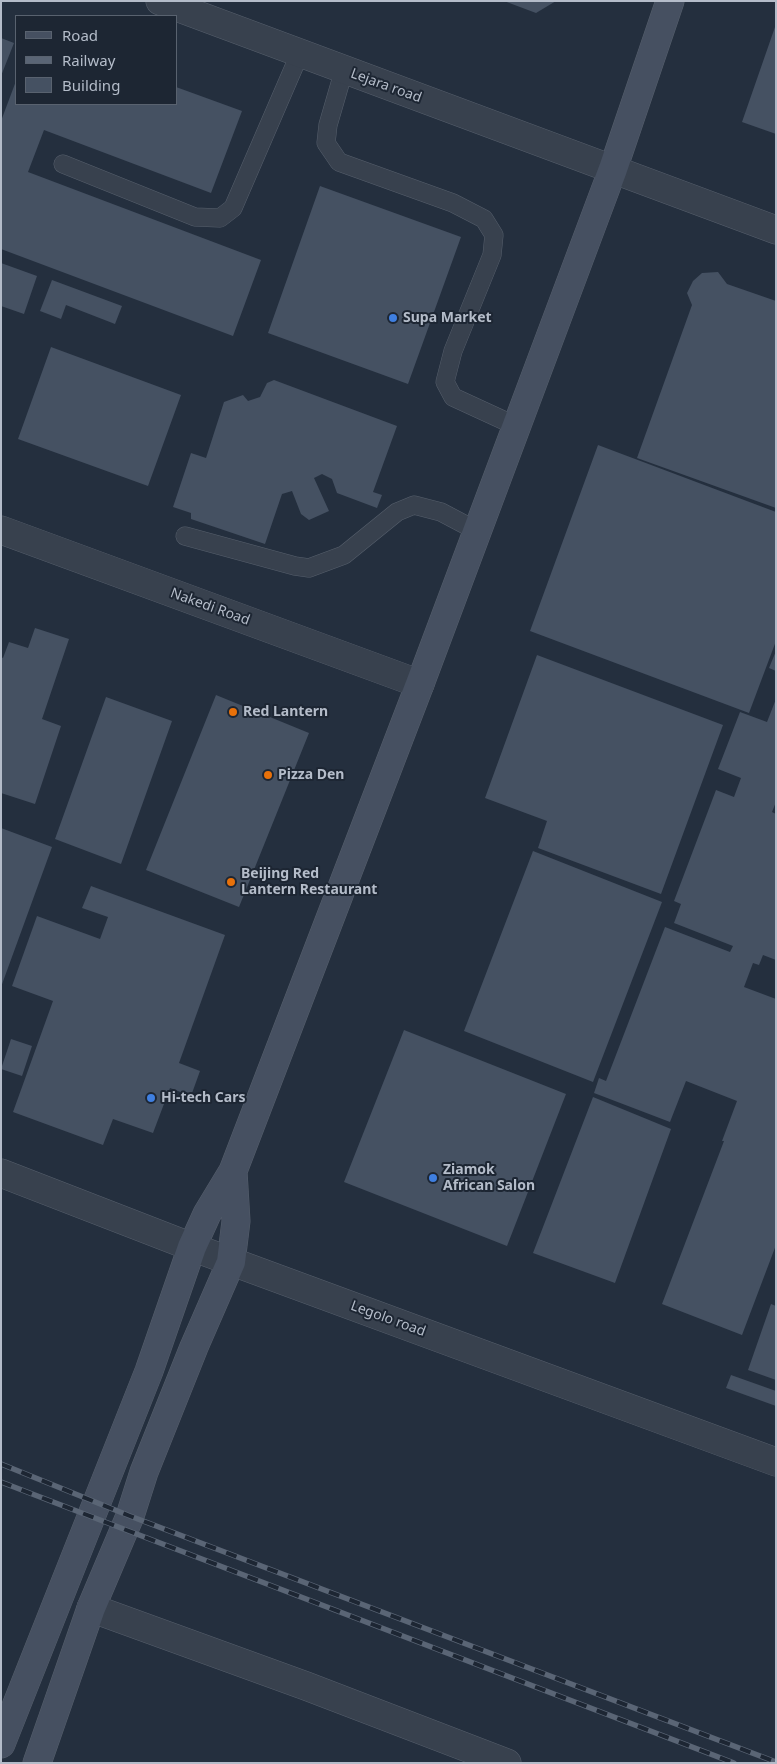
<!DOCTYPE html>
<html>
<head>
<meta charset="utf-8">
<style>
  body { margin:0 }
  #map { position:relative; width:777px; height:1764px; overflow:hidden; background:#242f3e; font-family:"Noto Sans",sans-serif }
  canvas { display:block }
  .frame { position:absolute; inset:0; border:2px solid #b4bcc9; pointer-events:none }
  .legend { position:absolute; left:15px; top:15px; width:162px; height:90px; box-sizing:border-box; background:#1d2633; border:1px solid #59626f; margin:0; padding:6px 9px; list-style:none; font-size:15px; color:#b4bcc9 }
  .legend li { display:flex; align-items:center; gap:10px; height:25px }
  .legend b { width:25px; border:1px solid #59626f }
</style>
</head>
<body>
<div id="map">
<canvas width="777" height="1764"></canvas>
<div class="frame"></div>
<ul class="legend">
<li><b style="height:6px;background:#465061"></b>Road</li>
<li><b style="height:6px;background:#5a6575"></b>Railway</li>
<li><b style="height:14px;background:#455162"></b>Building</li>
</ul>
</div>
<script>
const ctx = document.querySelector('canvas').getContext('2d');
ctx.lineJoin = 'round';
function fillPath(path, color) {
  ctx.fillStyle = color;
  ctx.fill(path, 'evenodd');
}
function stroke(path, color, width, dash) {
  ctx.strokeStyle = color;
  ctx.lineWidth = width;
  ctx.lineCap = dash ? 'butt' : 'round';
  ctx.setLineDash(dash || []);
  ctx.stroke(path);
}
function write(font, color, halo, rows, align = 'center') {
  ctx.font = font + ' "Noto Sans",sans-serif';
  ctx.lineWidth = 4;
  ctx.setLineDash([]);
  ctx.textBaseline = 'middle';
  ctx.strokeStyle = halo;
  ctx.fillStyle = color;
  for (const [text, x, y, turn = 0] of rows) {
    ctx.save();
    ctx.translate(x, y);
    ctx.rotate((+turn || 0) * Math.PI / 180);
    ctx.textAlign = isNaN(turn) ? turn : align;
    if (halo) ctx.strokeText(text, 0, 0);
    ctx.fillText(text, 0, 0);
    ctx.restore();
  }
}
fillPath(new Path2D(`
  M504 1H556L536 13Z
  M775 27H776V134L742 122Z
  M1 38 14 43 1 76Z
  M16 81V104H176V87L242 111 211 193 44 130 28 172 261 260 233 336 1 249V121Z
  M320 186 461 237 408 384 268 333Z
  M1 263 37 276 24 314 1 306Z
  M718 272 727 284 776 301V508L637 458 692 305 687 293 693 281 702 273Z
  M52 280 122 306 115 324 66 305 61 319 40 311Z
  M51 347 181 395 148 486 18 439Z
  M274 380 397 426 373 492 382 495 377 508 337 493 332 479 322 474 314 478 329 511 309 520 301 514 292 491 282 494 265 544 191 519V513L173 507 191 453 206 458 224 402 243 395 248 401 260 397 267 383Z
  M598 445 776 512V641L749 713 530 631Z
  M35 628 69 639 42 719 61 726 35 804 1 793V657L3 658 9 642 28 648Z
  M776 651V671L769 668Z
  M537 655 723 725 661 894 538 848 547 821 485 798Z
  M216 695 309 733 239 907 146 870Z
  M106 697 172 721 121 864 55 839Z
  M776 699V802L772 812 776 814V960L763 955 759 965 753 963 744 987 776 999V1245L742 1335 662 1304 724 1141H722L737 1101 686 1081 670 1122 594 1093 599 1078 606 1081 665 927 730 952 733 946 674 923 681 904 674 901 716 790 734 797 741 778 718 769 740 712 767 722Z
  M1 828 52 847 1 987Z
  M533 851 662 902 593 1082 464 1031Z
  M91 886 225 935 179 1063 200 1071 191 1096 170 1088 153 1133 113 1119 103 1145 13 1112 53 1001 12 986 37 916 100 939 108 917 82 908Z
  M404 1030 566 1094 507 1246 344 1182Z
  M11 1039 32 1046 22 1076 1 1069Z
  M593 1097 671 1129 615 1283 533 1253Z
  M771 1304 776 1306V1380L748 1370Z
  M731 1375 776 1391V1406L726 1388Z`), '#455162');
const service = new Path2D(`
  M344 70 328 125 326 143 339 162 453 203 484 219 494 235 492 255 453 351 445 382 453 397 516 426
  M63 164 195 217 220 218 233 208 300 53
  M185 536 295 566 309 568 344 555 397 512 414 505 441 512 477 531`);
const minor = new Path2D(`
  M160 1 776 230
  M1 530 420 684
  M1 1173 192 1247 776 1462
  M91 1608 306 1686 507 1763`);
const secondary = new Path2D(`
  M1 1744 149 1371 192 1247 207 1214 233 1171 420 684 613 169 670 1
  M37 1763 91 1608 130 1516 144 1472 194 1347 231 1262 236 1221 233 1171`);
stroke(service, '#565f6c', 19);
stroke(minor, '#565f6c', 29);
stroke(secondary, '#565f6c', 29);
stroke(service, '#38414e', 18);
stroke(minor, '#38414e', 28);
stroke(secondary, '#465061', 28);
const rail = new Path2D(`
  M1 1464 130 1516 776 1762
  M1 1482 734 1763`);
stroke(rail, '#5a6575', 5.5);
stroke(rail, '#1d2633', 4, [11]);
for (const [x, y, r, color] of [
  [393,318,5,"#3f7fe0"],
  [233,712,5,"#e8710a"],
  [268,775,5,"#e8710a"],
  [231,882,5,"#e8710a"],
  [151,1098,5,"#3f7fe0"],
  [433,1178,5,"#3f7fe0"]
]) {
  const dot = new Path2D();
  dot.arc(x, y, r, 0, 2 * Math.PI);
  ctx.fillStyle = color;
  ctx.fill(dot);
  stroke(dot, '#1d2633', 2);
}
write('14px', '#b4bcc9', '#1d2633', [
  ["Lejara road",386,86,20],
  ["Nakedi Road",210,607,20],
  ["Legolo road",388,1319,20]
]);
write('bold 14px', '#b4bcc9', '#1d2633', [
  ["Supa Market",403,318],
  ["Red Lantern",243,712],
  ["Pizza Den",278,775],
  ["Beijing Red",241,874],
  ["Lantern Restaurant",241,890],
  ["Hi-tech Cars",161,1098],
  ["Ziamok",443,1170],
  ["African Salon",443,1186]
], 'left');
</script>
</body>
</html>
